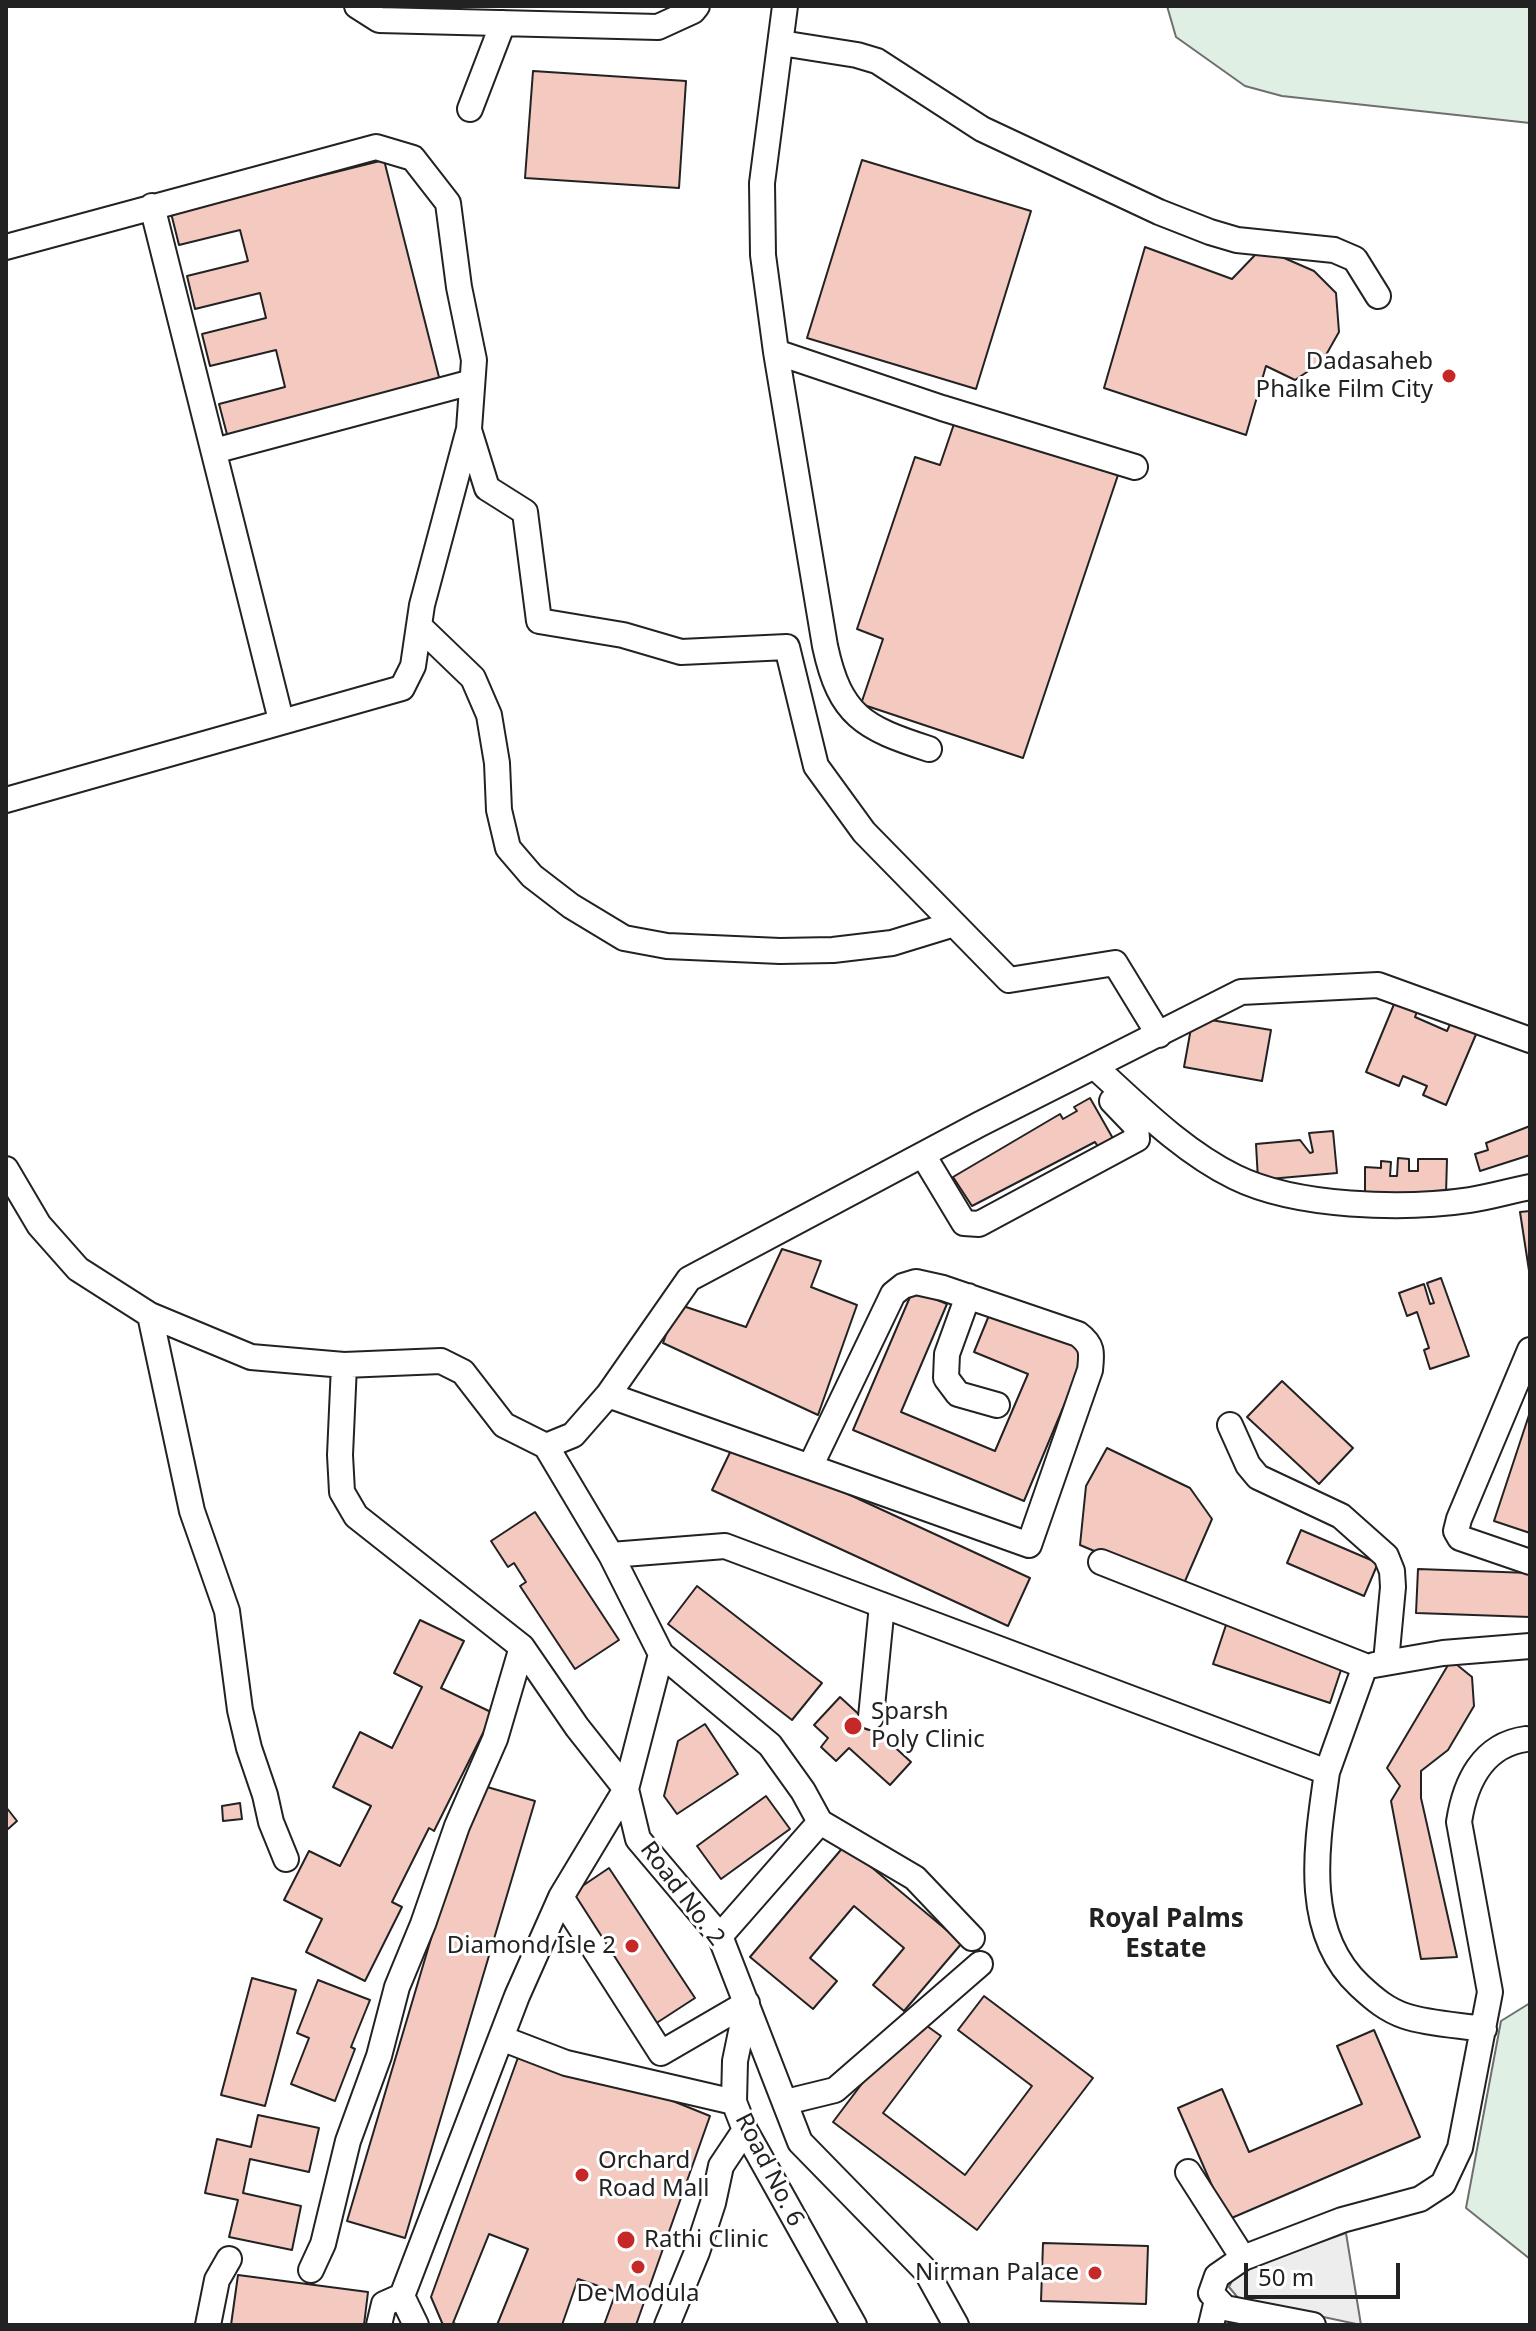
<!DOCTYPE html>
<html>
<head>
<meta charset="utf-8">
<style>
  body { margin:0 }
  #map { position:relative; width:1536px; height:2331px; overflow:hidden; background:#fff; font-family:"Noto Sans",sans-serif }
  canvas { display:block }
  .frame { position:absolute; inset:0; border:8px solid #222; pointer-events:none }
  .scale { position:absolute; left:1244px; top:2263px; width:156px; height:36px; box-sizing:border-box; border:4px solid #222; border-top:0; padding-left:10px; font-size:24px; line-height:28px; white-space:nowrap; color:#222; -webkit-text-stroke:6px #fff; paint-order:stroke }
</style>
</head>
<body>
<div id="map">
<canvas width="1536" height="2331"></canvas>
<div class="frame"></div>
<div class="scale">50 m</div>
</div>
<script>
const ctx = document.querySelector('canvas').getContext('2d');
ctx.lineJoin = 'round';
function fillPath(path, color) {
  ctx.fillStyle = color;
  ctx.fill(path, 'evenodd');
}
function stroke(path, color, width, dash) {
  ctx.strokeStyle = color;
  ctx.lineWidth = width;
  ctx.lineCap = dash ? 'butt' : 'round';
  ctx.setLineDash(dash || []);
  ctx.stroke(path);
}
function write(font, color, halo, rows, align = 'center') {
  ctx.font = font + ' "Noto Sans",sans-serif';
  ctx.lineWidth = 6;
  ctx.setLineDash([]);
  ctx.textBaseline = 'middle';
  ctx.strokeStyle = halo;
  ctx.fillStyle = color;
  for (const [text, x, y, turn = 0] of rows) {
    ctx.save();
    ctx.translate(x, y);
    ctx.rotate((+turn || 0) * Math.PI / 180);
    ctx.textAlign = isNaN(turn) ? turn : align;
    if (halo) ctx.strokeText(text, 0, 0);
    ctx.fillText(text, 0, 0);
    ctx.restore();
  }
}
const green = new Path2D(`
  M1167 6H1530V123L1282 96 1245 86 1176 37Z
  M1530 2003V2259L1466 2208 1501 2021Z`);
fillPath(green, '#e0efe3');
stroke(green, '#6f6f6f', 2);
const parking = new Path2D(`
  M1346 2233 1361 2325 1239 2299 1229 2287 1235 2274 1247 2268Z`);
fillPath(parking, '#ededed');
stroke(parking, '#6f6f6f', 2);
const building = new Path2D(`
  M533 71 686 81 679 188 525 178Z
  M384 160 442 389 229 442 219 404 285 387 276 350 210 366 202 334 266 318 260 293 195 309 187 276 248 261 240 230 179 245 171 213Z
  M862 160 1031 211 976 389 807 338Z
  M1145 247 1232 279 1256 254H1275L1314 271 1336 293 1339 332 1322 362 1295 380 1266 366 1246 435 1104 388Z
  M955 421 1118 475 1023 758 861 704 883 639 857 629 915 457 940 465Z
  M1397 997 1419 1006 1415 1017 1447 1031 1451 1022 1477 1032 1446 1105 1423 1095 1427 1086 1403 1076 1399 1086 1366 1072Z
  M1193 1017 1271 1030 1262 1081 1184 1067Z
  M1090 1098 1115 1142 1100 1150 1095 1142 972 1206 953 1177 1060 1114 1063 1119 1077 1111 1074 1107Z
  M1530 1126V1155L1480 1171 1475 1154 1488 1150 1486 1143Z
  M1333 1131 1337 1173 1258 1180 1256 1144 1300 1140 1310 1153 1313 1152 1309 1133Z
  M1398 1158 1409 1159V1171H1418V1159H1447L1446 1194H1365V1167L1381 1168V1161L1391 1162 1390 1176H1397Z
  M1530 1211V1277L1520 1212Z
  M782 1249 821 1261 811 1287 857 1305 818 1415 663 1343 677 1304 746 1327Z
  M1441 1278 1469 1356 1430 1369 1424 1350 1429 1348 1417 1312 1407 1316 1399 1293 1424 1284 1430 1304 1434 1303 1427 1283Z
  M913 1290 947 1304 901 1412 995 1451 1028 1374 974 1352 992 1308 1088 1348 1024 1501 853 1430Z
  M1282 1381 1353 1448 1319 1484 1247 1417Z
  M1530 1412V1533L1494 1521Z
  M735 1442 1030 1578 1008 1626 712 1490Z
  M1107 1448 1190 1488 1212 1519 1182 1588 1080 1545 1086 1486Z
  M535 1512 619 1640 575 1669 520 1586 526 1582 514 1563 508 1567 491 1541Z
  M1301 1530 1378 1563 1364 1596 1287 1563Z
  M1418 1569 1530 1573V1617L1416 1613Z
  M697 1586 822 1683 792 1720 668 1624Z
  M420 1620 464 1641 441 1688 493 1713 434 1831 429 1828 392 1902 402 1907 365 1981 306 1952 322 1919 284 1900 309 1851 340 1866 371 1806 333 1787 360 1732 392 1748 422 1687 394 1673Z
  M1227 1622 1344 1661 1330 1703 1213 1664Z
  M1451 1660 1472 1677 1474 1706 1448 1750 1421 1771V1798L1457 1957 1421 1959 1391 1801 1400 1786 1387 1768Z
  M840 1697 911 1762 890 1785 849 1748 836 1761 821 1747 828 1738 814 1725Z
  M705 1724 738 1774 677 1814 664 1796 678 1741Z
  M477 1784 535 1801 405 2238 347 2221Z
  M766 1796 790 1829 721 1879 697 1846Z
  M240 1803 242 1819 223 1821 222 1806Z
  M6 1807 17 1821 8 1829 6 1826Z
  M845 1845 962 1943 904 2011 873 1985 904 1948 854 1906 810 1958 837 1981 813 2009 750 1957Z
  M609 1868 695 1998 655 2024 569 1895Z
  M252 1978 296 1990 265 2106 221 2095Z
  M318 1980 370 2000 351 2047 355 2049 335 2101 291 2084 309 2038 297 2033Z
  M984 1996 1093 2078 977 2230 833 2122 913 2016 941 2036 883 2113 965 2175 1032 2086 958 2030Z
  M1374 2030 1420 2137 1227 2220 1178 2108 1222 2089 1249 2152 1362 2104 1337 2046Z
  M524 2041 710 2116 636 2325H604L616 2292 578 2279 562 2325H497L528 2249 489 2234 453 2323 459 2325H443L431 2297Z
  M258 2115 319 2128 309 2172 250 2159 243 2193 301 2206 292 2250 229 2237 238 2200 205 2193 217 2139 251 2147Z
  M1043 2243 1148 2246 1146 2304 1041 2301Z
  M238 2275 368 2292 364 2325H231Z`);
fillPath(building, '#f3c9c0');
stroke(building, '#222', 2);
const minor = new Path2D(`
  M357 6 379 20 658 27 693 11 697 6
  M785 6 762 183 763 255 776 352 825 646C840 716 864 728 929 749
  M781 43 857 55 877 61 982 129 1159 212 1210 232 1237 240 1334 250 1355 259 1378 296
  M470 109 503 23
  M152 206 281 720
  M6 247 376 147 413 158 448 203 459 287 474 360 469 429 422 605 413 666 402 688 6 800
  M776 352 942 408 1135 467
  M469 430 487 488 525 512 539 621 623 635 681 652 787 647 816 766 864 832 1009 980 1115 963 1159 1035
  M214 451 472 382
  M419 626 473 678 489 715 497 763 499 810 508 848 532 876 571 906 624 938 667 946 780 951 833 950 892 943 954 924
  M1095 1067C1138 1106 1182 1151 1235 1177 1296 1207 1403 1210 1470 1200 1490 1197 1510 1191 1530 1187
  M923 1155 964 1223 979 1224 1137 1139 1136 1126 1112 1101
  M6 1169 39 1225 78 1269 150 1315 251 1357 344 1365 441 1361 463 1372 504 1425 546 1446 611 1555 661 1654 626 1789 561 1897 517 1996 402 2296 416 2325
  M968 1296 947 1354 946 1378 958 1394 997 1405
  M150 1315 192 1511 227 1611 240 1710 249 1748 265 1795 271 1822 286 1859
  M1530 1350 1459 1519 1456 1531 1460 1538 1530 1562
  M344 1365 340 1455 342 1492 356 1516 522 1647 577 1727 626 1789 638 1839 720 1936 800 2142 926 2271 956 2325
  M608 1395 1029 1545 1090 1370C1092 1353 1093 1345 1078 1334L943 1288 916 1282 903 1286 893 1294 810 1467
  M1230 1425 1248 1465 1258 1477 1341 1516 1386 1556 1392 1571 1393 1587 1386 1662
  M546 1446 573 1435 608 1395 689 1279 980 1124 1241 992 1378 985 1530 1040
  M611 1555 725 1546 1327 1772 1365 1666 1101 1562
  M661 1654 770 1745 803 1791 820 1822 720 1936
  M1374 1665 1443 1653 1530 1646
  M871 1717 882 1605
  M1327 1772C1317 1844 1301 1931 1360 1986 1374 1999 1387 2010 1405 2016 1429 2024 1458 2025 1484 2029
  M820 1822 915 1878 972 1938
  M561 1897 661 2053 747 2003
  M747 2003 735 2061 734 2102 745 2130 854 2325
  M501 2038 566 2063 734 2102
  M786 2102 835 2090 980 1964
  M1188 2172 1243 2258
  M311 2270 323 2244 348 2141 379 2056 397 1987 423 1924 457 1826 495 1739 522 1647
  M208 2325 217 2280 229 2259
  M379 2325 384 2304 402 2296
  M667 2325 697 2252 713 2203 721 2166 745 2130
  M1211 2325 1217 2300
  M1313 2325 1225 2308 1211 2293 1217 2276 1243 2258 1342 2220 1420 2199 1443 2184 1460 2148 1490 1992 1459 1822C1465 1783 1482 1745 1526 1739`);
stroke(minor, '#222', 28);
stroke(minor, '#fff', 24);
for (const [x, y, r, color] of [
  [1449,376,8,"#c62828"],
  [853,1726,10,"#c62828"],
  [632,1946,8,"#c62828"],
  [582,2175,8,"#c62828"],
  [626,2240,10,"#c62828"],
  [638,2267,8,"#c62828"],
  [1095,2273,8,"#c62828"]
]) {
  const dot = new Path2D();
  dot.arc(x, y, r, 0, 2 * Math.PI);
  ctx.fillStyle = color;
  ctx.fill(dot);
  stroke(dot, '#fff', 3);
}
write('24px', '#222', '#fff', [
  ["Dadasaheb",1433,362],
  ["Phalke Film City",1433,390],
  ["Sparsh",871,1712,"left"],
  ["Poly Clinic",871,1740,"left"],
  ["Diamond Isle 2",616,1946],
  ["Orchard",598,2161,"left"],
  ["Road Mall",598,2189,"left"],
  ["Rathi Clinic",644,2240,"left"],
  ["Nirman Palace",1079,2273],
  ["De Modula",638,2294,"center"]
], 'right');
write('24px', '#222', '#fff', [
  ["Road No. 2",682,1894,53],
  ["Road No. 6",769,2170,63]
]);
write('bold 26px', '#222', '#fff', [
  ["Royal Palms",1166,1920],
  ["Estate",1166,1950]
]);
</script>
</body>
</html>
